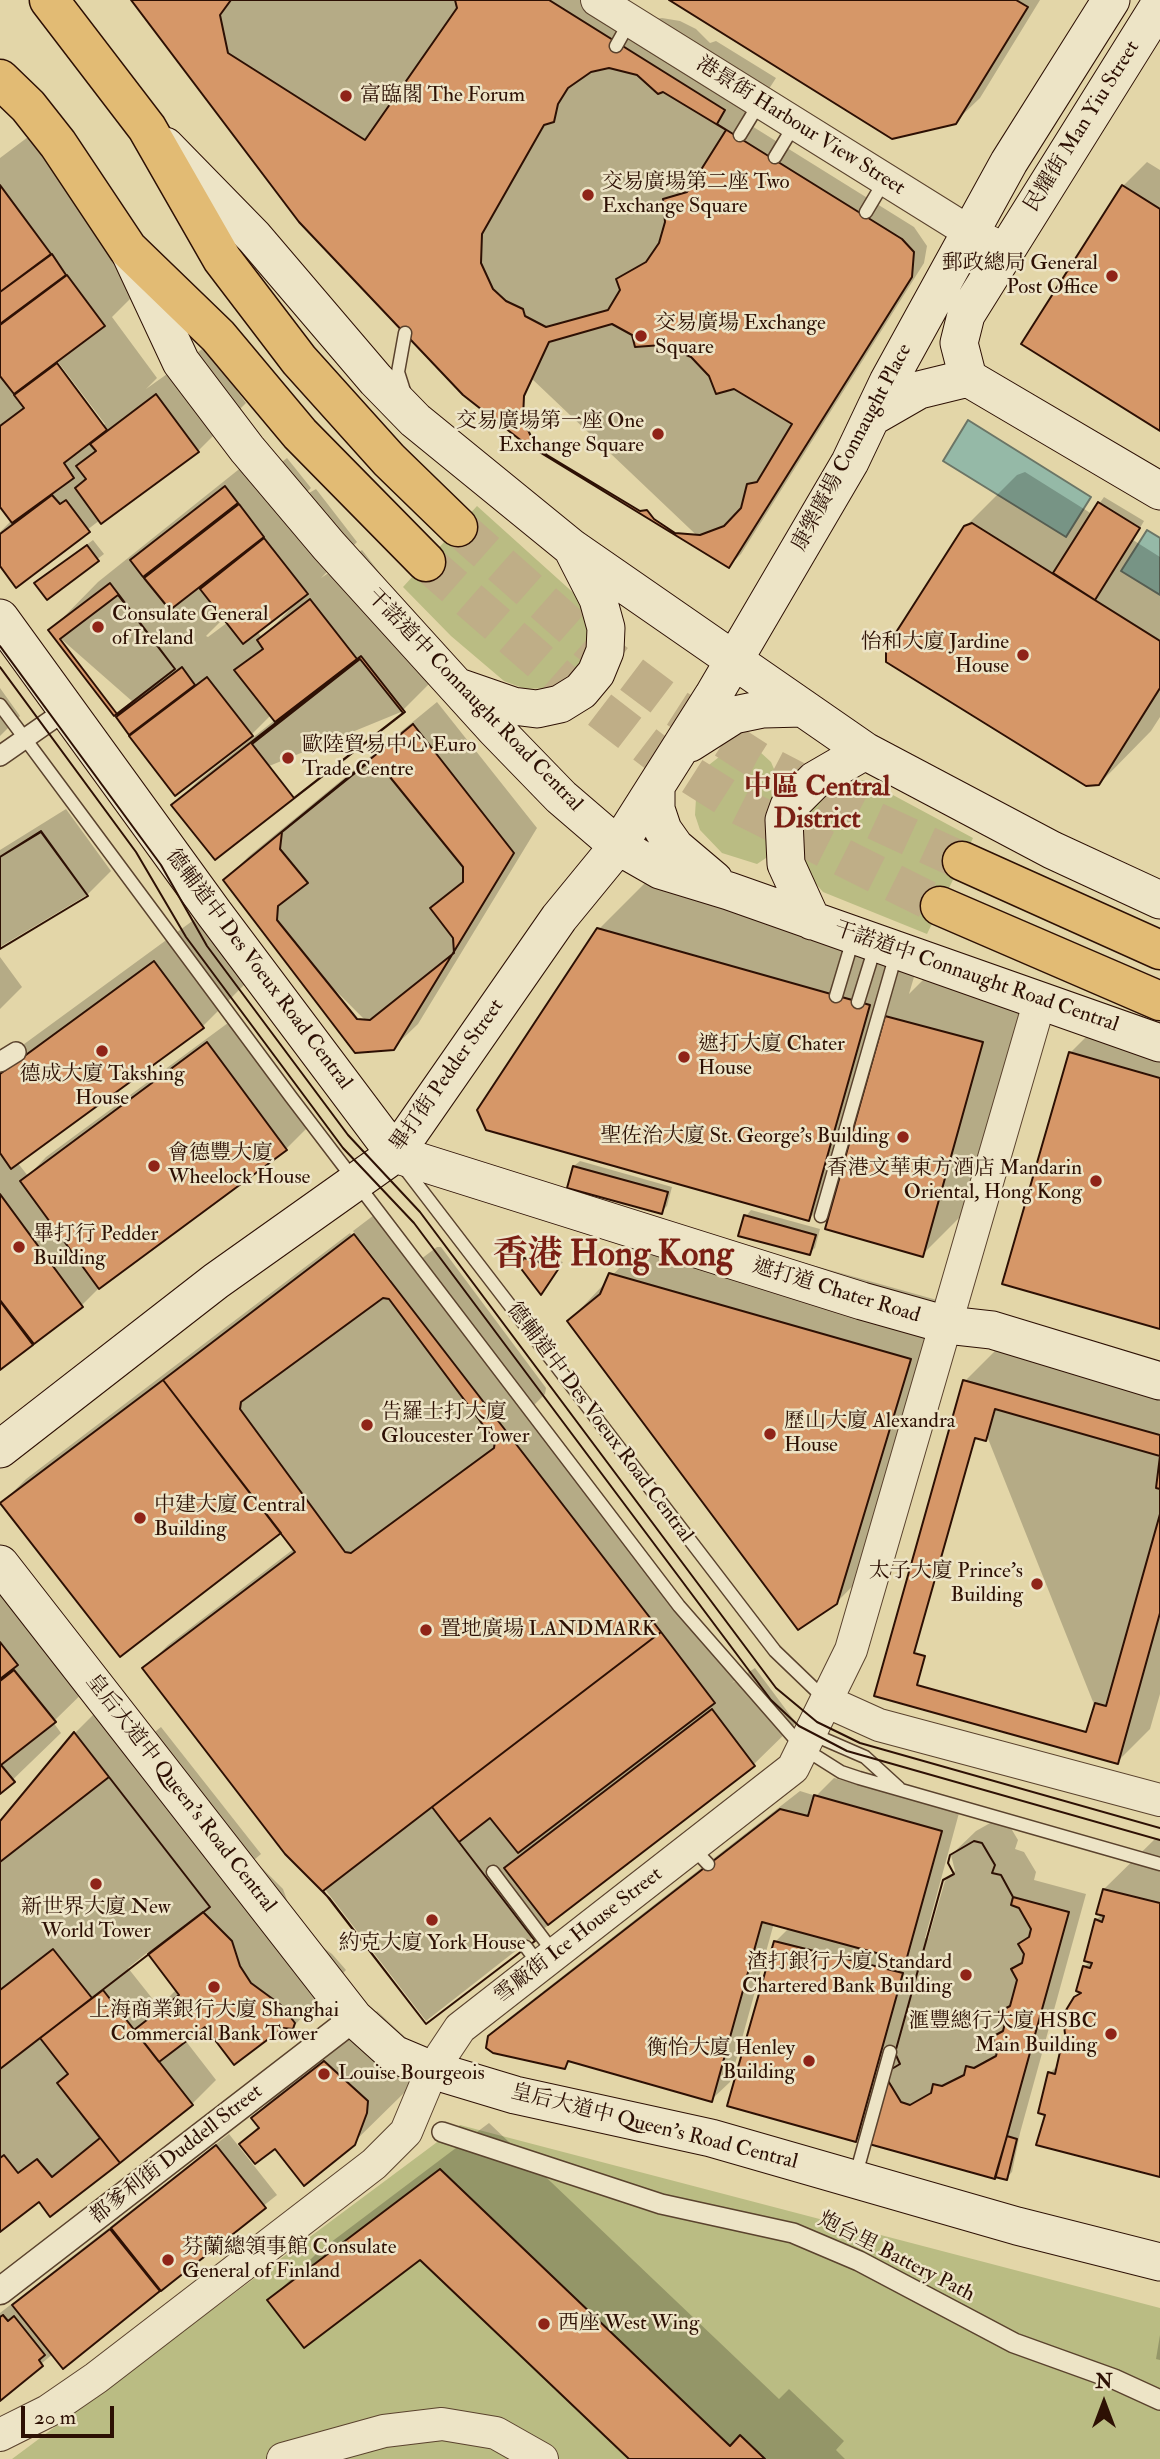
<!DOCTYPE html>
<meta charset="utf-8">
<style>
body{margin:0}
#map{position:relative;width:1160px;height:2459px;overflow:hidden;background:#e3d6a8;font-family:"IM FELL Double Pica",serif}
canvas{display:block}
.north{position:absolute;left:1069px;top:2368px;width:70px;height:70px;-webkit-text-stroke:5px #ede4c6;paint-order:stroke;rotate:0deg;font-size:19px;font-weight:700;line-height:28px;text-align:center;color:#2d1004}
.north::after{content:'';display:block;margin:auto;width:24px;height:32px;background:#2d1004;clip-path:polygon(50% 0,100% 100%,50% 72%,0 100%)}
.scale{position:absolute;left:21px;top:2406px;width:93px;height:32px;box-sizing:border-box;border:4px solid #2d1004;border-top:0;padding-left:9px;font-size:21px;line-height:24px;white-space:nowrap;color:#2d1004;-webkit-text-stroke:5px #ede4c6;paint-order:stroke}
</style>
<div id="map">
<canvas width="1160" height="2459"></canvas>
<div class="north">N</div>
<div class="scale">20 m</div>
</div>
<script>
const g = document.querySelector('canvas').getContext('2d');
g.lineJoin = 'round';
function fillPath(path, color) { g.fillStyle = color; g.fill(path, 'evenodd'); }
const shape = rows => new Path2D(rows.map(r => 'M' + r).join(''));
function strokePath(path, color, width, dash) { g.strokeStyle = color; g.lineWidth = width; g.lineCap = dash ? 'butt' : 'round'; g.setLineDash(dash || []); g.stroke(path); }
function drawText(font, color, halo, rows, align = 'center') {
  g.font = font + ' "IM FELL Double Pica","Noto Serif TC",serif'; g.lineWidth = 5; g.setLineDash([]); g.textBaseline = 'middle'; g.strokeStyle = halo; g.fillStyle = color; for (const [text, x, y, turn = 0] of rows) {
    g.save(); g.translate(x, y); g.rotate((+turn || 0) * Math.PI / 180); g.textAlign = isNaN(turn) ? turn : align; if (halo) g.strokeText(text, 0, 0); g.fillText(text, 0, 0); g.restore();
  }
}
const green = shape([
 [477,506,578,597,589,617,592,639,585,661,569,679,549,688,525,689,504,681,451,636,403,587],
 [744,747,759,751,771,762,777,776,770,812,768,848,766,858,757,864,722,853,700,830,695,815,697,782,705,768,728,750],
 [865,780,973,838,927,934,823,892,804,870,799,828,812,801,850,781],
 [460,2125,1160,2308,1160,2459,12,2459]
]);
const water = shape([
 [968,420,1091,497,1066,537,943,461,968,420],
 [1147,530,1160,538,1160,595,1121,571,1147,530]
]);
const shadow = shape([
 [133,0,580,0,628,30,644,21,662,18,680,21,696,29,710,43,716,41,776,78,747,123,914,227,927,246,924,263,741,554,729,566],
 [672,0,1040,0,980,98,955,122],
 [44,125,155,274,112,317,157,378,146,389,205,347,246,403,198,451,100,520,16,585,0,563,0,532,12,520,0,504,0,158],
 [58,362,105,424,102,427,55,364],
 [1147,162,1160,170,1160,429,1123,186],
 [268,446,273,469,287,458,311,488,302,497,316,489,357,542,321,578,362,550,406,607,391,625,412,609,452,661,401,712,174,805,198,781,275,720,271,715,251,735,175,793,118,717,133,702,51,630,98,582],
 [215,573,216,575,203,588,201,584],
 [294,602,295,604,262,638,257,631],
 [224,618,228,622,208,637,206,636],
 [1025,472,1092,514,1104,497,1144,521,1133,540,1160,557,1160,717,1151,731,1099,784,965,527,1017,475],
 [93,540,104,554,47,598,42,578],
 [0,688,20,716,0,736],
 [437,702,537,828,418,1024,393,1048,225,880,249,856],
 [66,809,111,871,87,895,0,947,0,850],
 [651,877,921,953,909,994,935,968,1030,994,970,1207,922,1255,837,1190,809,1219,599,929],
 [206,911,254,975,202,1027,17,1162,28,1176,46,1157,232,1020,310,1125,286,1149,104,1283,82,1305,0,1368,0,1066,16,1050],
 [0,957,22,987,0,1009],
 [1094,1029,1160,1048,1160,1327,1070,1053],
 [580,1161,672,1187,667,1206,661,1212,574,1166],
 [751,1210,820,1229,815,1248,809,1253,746,1216],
 [378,1212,417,1262,437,1247,441,1247,546,1388,545,1394,530,1409,738,1677,732,1683,755,1668,796,1723,753,1765,426,2021,324,1888,144,1669,168,1645,295,1548,281,1531,2,1503,26,1479,350,1233,389,1282,391,1280,353,1231],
 [662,1223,962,1307,888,1550,836,1603,569,1321],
 [531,1253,563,1262,541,1293,525,1259],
 [998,1348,1160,1390,1160,1694,1150,1729,1117,1762,965,1381],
 [0,1588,103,1673,53,1722,61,1733,0,1792],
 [98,1710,131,1751,161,1727,261,1854,254,1860,283,1889,292,1914,302,1932,332,1954,346,1970,293,2027,205,2024,185,2040,216,2080,192,2104,39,2200,0,2230,0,1824,75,1733],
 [148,1952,177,1989,159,2007,128,1968],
 [834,1778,959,1813,925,1938,928,1939,945,1881,955,1871,951,1855,976,1831,999,1818,1006,1820,1018,1840,1015,1849,1024,1852,1036,1872,1034,1880,1086,1894,1020,2133,1012,2172,1006,2178,879,2117,856,2140,776,1941,790,1927,774,1923,730,2082,711,2100,571,2060,565,2067,490,2037,509,2018,800,1791,816,1796],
 [1156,1838,1160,1839,1160,2175,1047,2113,1050,2073,1060,2063,1075,1998,1082,1991,1084,1967,1090,1961,1096,1920,1102,1914,1104,1889],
 [377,2011,418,2049,416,2071,406,2091,353,2143,275,2146,241,2144,259,2126,253,2118,304,2066],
 [489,2123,779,2399,789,2389,844,2441,836,2450,845,2459,631,2459,420,2257,270,2300,318,2252],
 [229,2134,277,2195,63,2366,53,2354,0,2398,0,2313],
 [1160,2335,1160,2360,1156,2359]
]);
const building = shape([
 [131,0,549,0,725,110,717,124,902,239,914,252,912,277,729,568,523,442,463,395,299,222,131,0],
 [231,0,455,0,457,8,365,140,228,53,220,15,231,0],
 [669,0,1016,0,1028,7,956,124,892,139,669,0],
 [609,68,637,75,658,94,663,92,726,130,687,192,663,199,665,222,659,243,646,262,616,279,620,290,608,310,546,327,525,316,523,309,506,301,493,289,481,263,482,234,544,125,554,122,558,104,568,88,591,72,609,68],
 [0,185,51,254,0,292,0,185],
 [1122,185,1160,209,1160,431,1021,344,1122,185],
 [52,254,66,275,0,324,0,292,52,254],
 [67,275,105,326,14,394,0,376,0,325,67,275],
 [612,324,632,335,635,347,662,345,691,357,709,376,716,394,734,389,792,424,757,482,747,484,741,508,724,526,700,535,675,533,654,519,647,510,640,511,547,455,532,439,523,418,524,396,549,342,612,324],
 [57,363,107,430,64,463,74,478,12,523,0,507,0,426,24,408,14,395,57,363],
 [156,394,199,452,101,524,75,488,86,479,76,466,96,451,90,444,156,394],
 [225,486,238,503,143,577,130,560,225,486],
 [52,495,60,504,66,500,90,532,16,588,0,566,0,534,52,495],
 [1098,502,1140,528,1095,600,1053,573,1098,502],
 [239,504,264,537,170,610,144,578,239,504],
 [972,523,1160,641,1160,688,1099,785,1086,786,886,662,886,648,964,526,972,523],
 [264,538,308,594,243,644,200,589,264,538],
 [87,545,99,561,47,600,34,583,87,545],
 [110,583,175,669,114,716,48,630,110,583],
 [118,595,175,669,117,714,60,639,118,595],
 [310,599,357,659,275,722,234,670,263,649,257,640,310,599],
 [361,656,405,712,215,860,171,805,361,656],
 [360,659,403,713,294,798,252,744,360,659],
 [182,667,195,685,129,735,116,717,182,667],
 [207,677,253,736,175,796,129,736,207,677],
 [413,724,514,853,394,1050,355,1053,223,880,413,724],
 [365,765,381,766,463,867,463,882,430,908,453,938,454,953,370,1020,357,1019,277,920,278,906,308,883,280,849,282,832,365,765],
 [41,831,88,896,0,949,0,857,41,831],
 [41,832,88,896,0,949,0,857,41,832],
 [597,928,870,1005,809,1221,486,1130,477,1110,597,928],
 [154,961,204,1028,11,1169,0,1153,0,1074,154,961],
 [885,1016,983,1042,923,1257,825,1229,885,1016],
 [207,1042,287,1150,99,1289,20,1181,207,1042],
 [1069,1052,1160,1078,1160,1329,1002,1284,1069,1052],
 [573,1166,668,1192,662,1214,567,1188,573,1166],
 [0,1194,83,1307,34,1344,0,1300,0,1194],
 [744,1215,816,1235,810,1255,738,1236,744,1215],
 [354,1234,661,1632,432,1807,535,1941,426,2024,330,1899,285,1854,142,1668,295,1552,163,1380,354,1234],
 [524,1258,559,1268,541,1295,519,1266,524,1258],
 [609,1273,911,1359,837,1604,798,1630,567,1321,600,1294,609,1273],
 [383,1298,389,1299,495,1441,494,1448,351,1553,345,1552,240,1409,241,1402,383,1298],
 [0,1301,33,1345,0,1370,0,1301],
 [163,1380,281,1533,120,1657,0,1503,163,1380],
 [963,1380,1160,1435,1160,1613,1118,1764,874,1696,963,1380],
 [995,1409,1160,1456,1156,1488,1160,1489,1160,1514,1106,1706,1095,1703,1086,1732,917,1685,925,1656,914,1653,975,1438,986,1441,995,1409],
 [661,1632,715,1703,518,1853,490,1818,459,1842,432,1807,661,1632],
 [0,1642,18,1665,0,1679,0,1642],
 [14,1670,56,1722,1,1765,15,1782,0,1794,0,1681,14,1670],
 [712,1709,755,1766,548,1925,504,1868,712,1709],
 [74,1732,210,1907,0,2069,0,1821,74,1732],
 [109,1777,210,1907,92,1998,53,1949,0,1990,0,1862,109,1777],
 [814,1795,942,1831,906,1961,762,1922,712,2102,568,2061,565,2069,493,2053,486,2048,488,2036,780,1809,808,1816,814,1795],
 [432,1807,535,1941,426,2024,323,1891,432,1807],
 [974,1841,982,1843,995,1865,992,1873,1001,1875,1013,1897,1011,1905,1019,1908,1031,1929,1029,1937,1018,1944,1024,1954,1022,1963,1011,1969,1017,1980,1010,2006,999,2012,1005,2023,1003,2031,992,2037,998,2048,996,2056,974,2068,966,2066,964,2075,942,2086,933,2084,931,2093,910,2105,901,2102,887,2079,890,2070,900,2064,895,2053,943,1880,954,1874,948,1863,950,1855,974,1841],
 [974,1841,982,1843,995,1865,992,1873,1001,1875,1013,1897,1069,1912,995,2179,869,2144,890,2070,900,2064,895,2053,943,1880,954,1874,948,1863,950,1855,974,1841],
 [1103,1889,1160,1903,1160,2177,1036,2145,1045,2115,1038,2113,1048,2072,1055,2074,1062,2043,1066,2044,1063,2015,1074,1997,1081,1993,1076,1991,1083,1966,1090,1968,1092,1963,1084,1961,1095,1919,1102,1922,1104,1916,1096,1914,1103,1889],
 [203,1912,232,1941,240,1966,251,1983,281,2005,295,2023,293,2029,283,2028,234,2065,205,2027,159,2062,134,2030,179,1995,148,1954,203,1912],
 [774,1941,903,1973,856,2142,727,2106,774,1941],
 [103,1990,193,2105,120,2163,57,2083,68,2074,40,2038,103,1990],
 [40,2038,68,2074,57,2083,120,2163,50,2217,39,2202,0,2232,0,2069,40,2038],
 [40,2038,68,2074,57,2083,100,2138,52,2177,37,2159,18,2173,4,2155,0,2158,0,2069,40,2038],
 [324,2061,368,2101,367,2113,355,2145,304,2186,275,2149,255,2164,239,2144,259,2128,251,2118,324,2061],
 [1007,2136,1017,2139,1007,2180,995,2177,1007,2136],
 [216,2145,266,2208,161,2291,111,2228,216,2145],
 [440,2169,730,2446,740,2435,765,2459,629,2459,420,2260,304,2348,267,2300,440,2169],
 [110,2229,160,2291,63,2369,12,2305,110,2229],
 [3,2315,8,2321,14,2316,45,2355,39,2360,43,2366,0,2401,0,2317,3,2315]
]);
const primaryTunnel = shape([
 [458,527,587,641,676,708,757,760,873,820,962,861]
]);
const trunkTunnel = shape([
 [426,562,561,680,656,753,738,805,940,906]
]);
const service = shape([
 [616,46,630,21],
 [740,135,760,102],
 [775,157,795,124],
 [866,212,885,180],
 [405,394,398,372,405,333],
 [0,705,291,1097,679,1606,803,1748,841,1772,859,1778,1160,1864],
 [836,996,853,939],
 [858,1002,875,947],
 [403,1166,775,1651,826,1700],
 [821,1216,896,954],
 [812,1734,865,1757,899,1788],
 [693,1848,708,1864],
 [493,1872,554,1953],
 [526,1947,540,1966],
 [855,2178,890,2052]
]);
const pedestrian = shape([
 [0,756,66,710],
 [0,1062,16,1052],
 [442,2132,661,2204,793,2233,859,2261,1014,2343,1114,2379,1160,2400]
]);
const minor = shape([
 [0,2291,354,2018]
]);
const tertiary = shape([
 [597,0,971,233,1006,250],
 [828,1702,879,1725,1160,1800],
 [0,2435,48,2411,96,2378,374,2164,406,2132,432,2070,460,2028,793,1768,851,1650,1040,1000],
 [283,2459,384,2431,442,2424,496,2433,542,2459]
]);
const secondary = shape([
 [1160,4,966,315,959,343,968,378,1160,491],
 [165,146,254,237,376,380,415,420,572,548,865,751,1052,850,1160,900],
 [130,253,181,362,247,449,329,546,495,729,561,797,618,846,660,870,729,891,1160,1043],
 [872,417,919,390,968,378],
 [0,618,214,913,395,1154],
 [461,688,513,706,537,709,560,704,581,691,596,673,605,651,606,628,598,599,574,552],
 [690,743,734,715,763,709,803,708],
 [656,787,656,809,663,830,675,847,714,880],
 [812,921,786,864,784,820,789,806,815,780,865,751],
 [395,1154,862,1301,947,1325,992,1330,1160,1381],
 [0,1449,216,1281,395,1154,559,918,618,846,713,696,850,462,888,382,1009,162,1111,0],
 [0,1564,354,2018,394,2054,432,2070,515,2095,711,2138,1017,2226,1160,2262]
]);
const primary = shape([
 [49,0,147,128,222,259,299,360,389,460,458,527],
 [962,861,1160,950]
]);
const trunk = shape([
 [0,79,28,106,58,144,128,249,218,336,300,434,426,562],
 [940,906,1160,1001]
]);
const tram = shape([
 [0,646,161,865,207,946,348,1135,420,1212,776,1688,817,1722,860,1743,1160,1828],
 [0,667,136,852,186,937,343,1148,414,1223,771,1700,799,1726,847,1751,1160,1840]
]);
const markers = [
 [346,96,7,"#8f2418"],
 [588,195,7,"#8f2418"],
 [1112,276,7,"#8f2418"],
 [641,336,7,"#8f2418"],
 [658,434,7,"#8f2418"],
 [98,627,7,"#8f2418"],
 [1023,655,7,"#8f2418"],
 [288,758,7,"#8f2418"],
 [102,1051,7,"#8f2418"],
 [684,1057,7,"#8f2418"],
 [903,1137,7,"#8f2418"],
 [154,1166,7,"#8f2418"],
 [1096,1181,7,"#8f2418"],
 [19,1247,7,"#8f2418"],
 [367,1425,7,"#8f2418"],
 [770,1434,7,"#8f2418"],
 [140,1518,7,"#8f2418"],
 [1037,1584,7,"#8f2418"],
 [426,1630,7,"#8f2418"],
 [96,1884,7,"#8f2418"],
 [432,1920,7,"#8f2418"],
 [966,1975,7,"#8f2418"],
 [214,1987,7,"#8f2418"],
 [1111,2034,7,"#8f2418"],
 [809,2061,7,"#8f2418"],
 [324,2074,7,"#8f2418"],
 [168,2260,7,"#8f2418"],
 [544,2324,7,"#8f2418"]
];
const poiNames = [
 ["富臨閣 The Forum",360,96],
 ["交易廣場第二座 Two",602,183],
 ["Exchange Square",602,207],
 ["郵政總局 General",1098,264,"right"],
 ["Post Office",1098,288,"right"],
 ["交易廣場 Exchange",655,324],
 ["Square",655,348],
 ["交易廣場第一座 One",644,422,"right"],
 ["Exchange Square",644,446,"right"],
 ["Consulate General",112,615],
 ["of Ireland",112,639],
 ["怡和大廈 Jardine",1009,643,"right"],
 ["House",1009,667,"right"],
 ["歐陸貿易中心 Euro",302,746],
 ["Trade Centre",302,770],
 ["遮打大廈 Chater",698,1045],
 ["House",698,1069],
 ["德成大廈 Takshing",102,1075,"center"],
 ["House",102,1099,"center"],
 ["聖佐治大廈 St. George's Building",889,1137,"right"],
 ["會德豐大廈",168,1154],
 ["Wheelock House",168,1178],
 ["香港文華東方酒店 Mandarin",1082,1169,"right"],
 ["Oriental, Hong Kong",1082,1193,"right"],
 ["畢打行 Pedder",33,1235],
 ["Building",33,1259],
 ["告羅士打大廈",381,1413],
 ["Gloucester Tower",381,1437],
 ["歷山大廈 Alexandra",784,1422],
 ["House",784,1446],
 ["中建大廈 Central",154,1506],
 ["Building",154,1530],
 ["太子大廈 Prince's",1023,1572,"right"],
 ["Building",1023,1596,"right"],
 ["置地廣場 LANDMARK",440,1630],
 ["新世界大廈 New",96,1908,"center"],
 ["World Tower",96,1932,"center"],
 ["約克大廈 York House",432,1944,"center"],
 ["渣打銀行大廈 Standard",952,1963,"right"],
 ["Chartered Bank Building",952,1987,"right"],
 ["上海商業銀行大廈 Shanghai",214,2011,"center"],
 ["Commercial Bank Tower",214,2035,"center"],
 ["滙豐總行大廈 HSBC",1097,2022,"right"],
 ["Main Building",1097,2046,"right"],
 ["衡怡大廈 Henley",795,2049,"right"],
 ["Building",795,2073,"right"],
 ["Louise Bourgeois",338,2074],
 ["芬蘭總領事館 Consulate",182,2248],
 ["General of Finland",182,2272],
 ["西座 West Wing",558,2324]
];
const streetNames = [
 ["港景街 Harbour View Street",800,127,32],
 ["民耀街 Man Yiu Street",1083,127,-58],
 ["康樂廣場 Connaught Place",853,448,-62],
 ["干諾道中 Connaught Road Central",474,701,46],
 ["德輔道中 Des Voeux Road Central",258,970,53],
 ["干諾道中 Connaught Road Central",976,978,19],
 ["畢打街 Pedder Street",448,1076,-55],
 ["遮打道 Chater Road",836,1292,17],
 ["德輔道中 Des Voeux Road Central",599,1423,53],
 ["皇后大道中 Queen's Road Central",180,1794,52],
 ["雪廠街 Ice House Street",579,1936,-38],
 ["皇后大道中 Queen's Road Central",654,2128,14],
 ["都爹利街 Duddell Street",177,2155,-38],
 ["炮台里 Battery Path",896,2258,27]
];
const districtNames = [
 ["中區 Central",817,789],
 ["District",817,821]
];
const townNames = [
 ["香港 Hong Kong",613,1257]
];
fillPath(green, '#babc83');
fillPath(water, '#95b9a7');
strokePath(water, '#6b7566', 2);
fillPath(shadow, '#0003');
fillPath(building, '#d69768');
strokePath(building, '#2d1004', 2);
strokePath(primaryTunnel, '#bfae87', 38, [38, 19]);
strokePath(trunkTunnel, '#bfae87', 38, [38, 19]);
strokePath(service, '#5a422d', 15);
strokePath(pedestrian, '#5a422d', 22);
strokePath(minor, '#5a422d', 29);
strokePath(tertiary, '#5a422d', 34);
strokePath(secondary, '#2d1004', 39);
strokePath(primary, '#2d1004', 41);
strokePath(trunk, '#2d1004', 41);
strokePath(service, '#ede4c6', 12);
strokePath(pedestrian, '#ede4c6', 19);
strokePath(minor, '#ede4c6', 26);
strokePath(tertiary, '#ede4c6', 32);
strokePath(secondary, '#ede4c6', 37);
strokePath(primary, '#e2bb74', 38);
strokePath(trunk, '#e2bb74', 38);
strokePath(tram, '#2d1004', 2);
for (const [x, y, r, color] of markers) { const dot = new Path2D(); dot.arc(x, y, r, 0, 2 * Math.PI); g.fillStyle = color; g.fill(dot); strokePath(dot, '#ede4c6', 2.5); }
drawText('21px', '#2d1004', '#ede4c6', poiNames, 'left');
drawText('21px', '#2d1004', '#ede4c6', streetNames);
drawText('bold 28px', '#7a1f14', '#ede4c6', districtNames);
drawText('bold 35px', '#7a1f14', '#ede4c6', townNames);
</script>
